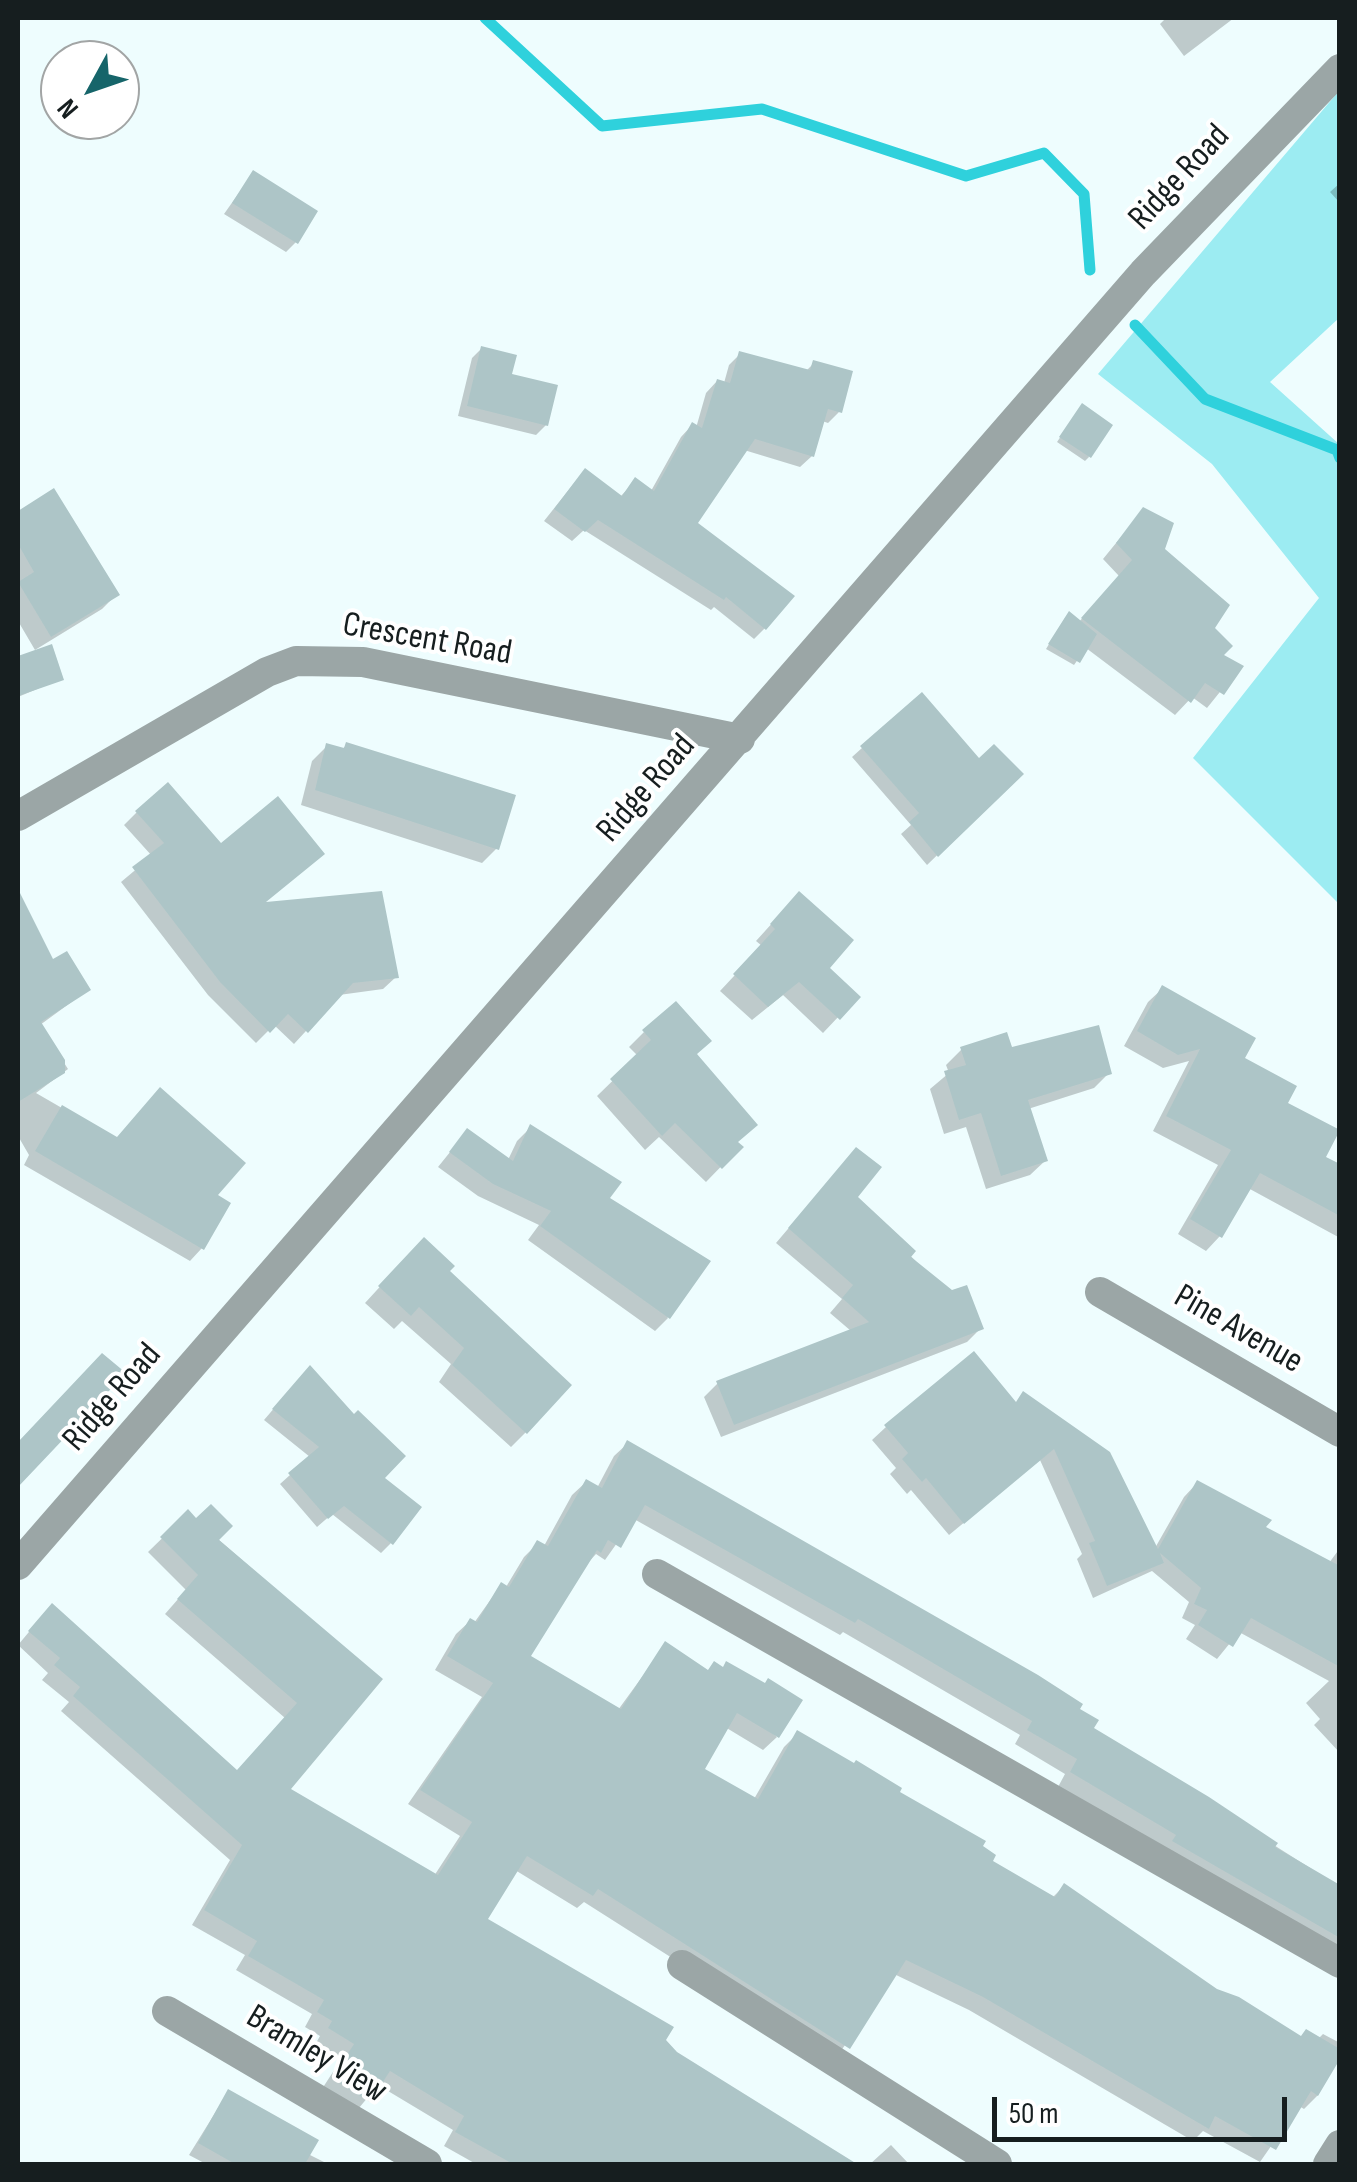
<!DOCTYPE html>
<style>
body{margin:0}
#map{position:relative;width:1357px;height:2182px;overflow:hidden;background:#eefdfe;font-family:"Sofia Sans Condensed",sans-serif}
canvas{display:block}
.frame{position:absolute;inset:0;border:20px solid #161e1f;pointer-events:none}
.north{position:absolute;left:40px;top:40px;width:100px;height:100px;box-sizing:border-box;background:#fff;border:2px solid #a2a5a5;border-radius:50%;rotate:230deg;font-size:28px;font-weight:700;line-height:40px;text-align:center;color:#161e1f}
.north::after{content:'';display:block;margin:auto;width:35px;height:45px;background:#16656a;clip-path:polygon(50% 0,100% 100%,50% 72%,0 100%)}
.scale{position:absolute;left:992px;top:2097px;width:295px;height:45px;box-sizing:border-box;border:5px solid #161e1f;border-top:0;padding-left:12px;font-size:30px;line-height:35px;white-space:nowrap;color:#161e1f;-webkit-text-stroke:8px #fff;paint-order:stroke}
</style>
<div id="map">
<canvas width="1357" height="2182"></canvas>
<div class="frame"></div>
<div class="north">N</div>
<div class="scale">50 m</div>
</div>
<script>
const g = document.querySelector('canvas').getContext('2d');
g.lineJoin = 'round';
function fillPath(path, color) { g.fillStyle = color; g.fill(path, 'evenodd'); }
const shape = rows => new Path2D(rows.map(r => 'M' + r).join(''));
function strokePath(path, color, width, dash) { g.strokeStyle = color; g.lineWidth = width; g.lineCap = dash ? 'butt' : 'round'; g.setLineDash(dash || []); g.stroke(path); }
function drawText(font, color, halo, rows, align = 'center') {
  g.font = font + ' "Sofia Sans Condensed",sans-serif'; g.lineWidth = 8; g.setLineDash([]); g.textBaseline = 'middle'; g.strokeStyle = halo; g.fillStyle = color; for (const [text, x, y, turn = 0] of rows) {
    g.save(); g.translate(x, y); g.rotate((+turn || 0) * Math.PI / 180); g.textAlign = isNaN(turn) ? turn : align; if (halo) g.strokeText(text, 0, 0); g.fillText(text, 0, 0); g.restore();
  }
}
const green = shape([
 [1339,91,1339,318,1270,382,1339,444,1339,904,1193,758,1319,598,1212,464,1098,374]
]);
const shadow = shape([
 [1166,18,1234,18,1184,56,1160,24],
 [253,173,296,242,286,252,224,214],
 [1340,183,1340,203,1330,192],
 [482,348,509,376,546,425,536,435,458,416,472,358],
 [740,354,805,372,814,363,839,412,828,423,822,421,812,456,800,467,744,450,694,523,765,628,754,639,714,607,711,610,584,530,572,541,544,521,575,482,620,497,636,480,651,491,681,437,692,425,696,428,706,393,717,381,724,383,729,365],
 [1078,411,1089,457,1085,461,1057,442],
 [54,492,117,594,102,609,35,650,18,621,18,514],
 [1143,510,1162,550,1212,628,1220,656,1240,667,1207,708,1192,697,1175,715,1086,648,1074,665,1046,649,1065,618,1079,622,1119,576,1103,559],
 [50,647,61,679,18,697,18,659],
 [347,745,497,848,482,863,301,805,312,761,327,746,341,750],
 [862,748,979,761,1021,774,927,865,901,834,911,825,852,757],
 [137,812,262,905,396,977,383,989,339,995,294,1044,274,1025,256,1043,208,995,121,882,152,856,124,825],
 [784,910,826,968,857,997,823,1033,783,995,752,1020,720,991,762,946,756,941],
 [28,916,52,963,88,990,40,1025,68,1069,36,1093,214,1196,202,1248,190,1261,24,1165,29,1155,18,1136,18,921],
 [1163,988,1241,1059,1285,1104,1323,1158,1340,1167,1340,1238,1248,1188,1220,1236,1206,1251,1178,1234,1218,1165,1153,1131,1189,1061,1163,1068,1124,1046,1148,1002],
 [644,1032,694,1055,740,1147,706,1182,659,1137,645,1150,597,1096,638,1056,629,1047],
 [961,1050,1010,1050,1109,1073,1094,1088,1028,1109,1046,1160,1030,1175,986,1189,966,1127,944,1134,930,1089,949,1073,946,1065],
 [531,1127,618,1183,607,1199,668,1318,655,1331,528,1240,539,1225,478,1196,438,1167,467,1131,508,1160,517,1141],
 [843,1164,854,1198,981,1328,967,1342,721,1437,704,1397,718,1383,851,1331,830,1313,842,1299,776,1243],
 [409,1255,446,1272,526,1432,511,1447,439,1382,451,1364,402,1321,394,1329,365,1303],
 [300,1378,381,1478,391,1543,381,1553,332,1514,317,1527,280,1484,310,1457,264,1420],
 [1014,1404,1155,1548,1184,1497,1197,1483,1262,1528,1329,1563,1340,1548,1340,1753,1314,1725,1320,1719,1306,1703,1329,1681,1239,1632,1217,1659,1186,1639,1195,1625,1182,1618,1189,1602,1152,1571,1093,1598,1077,1559,1082,1554,1040,1460,949,1535,911,1490,907,1494,890,1474,896,1468,872,1440,886,1427],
 [628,1443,1077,1710,1091,1729,1340,1887,1340,1964,1058,1787,1065,1774,1015,1744,1020,1735,843,1632,840,1635,634,1519,605,1560,596,1554,586,1565,528,1656,618,1710,666,1644,777,1737,763,1750,725,1727,702,1770,754,1799,784,1747,797,1734,896,1793,979,1847,990,1862,1052,1898,1064,1886,1216,1991,1300,2038,1318,2039,1323,2034,1340,2043,1340,2055,1318,2095,1304,2109,1299,2106,1260,2162,1203,2131,1193,2141,969,2010,894,1974,834,2061,584,1902,577,1908,515,1870,485,1920,663,2041,676,2054,852,2164,476,2164,444,2146,453,2130,378,2085,354,2114,320,2092,342,2058,316,2043,320,2036,305,2027,312,2014,236,1970,245,1955,192,1925,230,1860,61,1711,69,1702,42,1680,48,1673,18,1645,39,1620,237,1772,285,1718,165,1614,186,1590,148,1552,188,1513,380,1680,287,1790,434,1876,460,1836,408,1804,482,1697,435,1670,456,1634,470,1621,474,1623,501,1585,506,1587,524,1557,538,1543,544,1546,572,1495,586,1482,597,1488,614,1456],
 [228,2092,308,2154,328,2164,206,2164,189,2155],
 [891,2145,909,2164,870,2164]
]);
const stream = shape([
 [485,18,602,126,762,109,966,176,1044,153,1084,194,1090,270],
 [1135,325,1205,399,1337,450,1340,458]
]);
const building = shape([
 [253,170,318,211,298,244,232,203],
 [481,346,517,355,512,374,558,385,548,426,467,406],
 [739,351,810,370,813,360,853,371,842,413,828,409,814,457,755,439,698,523,795,596,766,630,726,597,724,600,598,520,585,532,554,509,585,468,622,496,635,477,654,491,692,422,702,428,717,379,730,383],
 [1082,403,1113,425,1091,458,1059,437],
 [54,488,120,595,51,637,18,582,34,572,18,544,18,511],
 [1143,507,1174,523,1165,549,1230,605,1215,628,1233,646,1224,655,1244,666,1224,695,1205,683,1191,703,1081,618,1132,560,1116,543],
 [1069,611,1097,634,1080,663,1048,644],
 [52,644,64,680,18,696,18,656],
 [922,692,979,758,994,744,1024,774,938,857,909,822,919,813,860,746],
 [346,742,516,795,499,850,315,790,326,743,344,748],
 [168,782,221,843,278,796,325,854,266,902,382,891,399,978,353,983,308,1033,288,1014,270,1033,220,982,132,867,164,843,135,811],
 [18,889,53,959,67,951,91,990,41,1022,65,1060,65,1073,18,1102],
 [799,891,854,940,830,968,861,997,840,1020,799,982,768,1007,733,974,775,929,770,924],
 [1162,985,1256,1038,1245,1058,1297,1086,1288,1103,1340,1130,1326,1157,1340,1164,1340,1216,1260,1173,1222,1238,1190,1219,1231,1150,1166,1116,1200,1049,1178,1055,1137,1031],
 [676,1001,712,1041,697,1054,758,1125,738,1142,744,1147,722,1169,675,1123,662,1136,610,1079,651,1040,642,1030],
 [1099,1025,1112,1074,1028,1100,1048,1161,1001,1176,981,1113,959,1120,944,1071,966,1065,960,1047,1007,1032,1012,1047],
 [160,1087,246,1163,218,1195,231,1203,204,1250,35,1151,62,1105,117,1137],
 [530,1124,622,1182,610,1198,711,1261,670,1319,540,1226,551,1211,493,1184,449,1152,467,1128,513,1161],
 [856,1147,882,1167,858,1197,916,1251,911,1257,952,1290,967,1285,984,1329,734,1425,716,1381,869,1322,842,1298,853,1285,788,1228],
 [424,1237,455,1266,450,1271,572,1385,527,1434,452,1365,464,1348,419,1307,411,1316,378,1286],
 [974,1351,1016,1402,1023,1391,1110,1452,1158,1549,1197,1480,1272,1520,1266,1527,1340,1566,1340,1667,1251,1618,1233,1647,1198,1625,1207,1610,1194,1604,1201,1588,1160,1553,1164,1563,1107,1586,1089,1543,1095,1541,1054,1449,964,1524,926,1478,922,1482,902,1459,908,1453,884,1425],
 [102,1353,126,1373,18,1487,18,1442],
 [310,1365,354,1414,358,1410,406,1456,385,1478,422,1507,393,1545,344,1506,328,1519,288,1473,319,1447,272,1409],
 [627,1440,1038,1675,1083,1704,1080,1709,1099,1720,1094,1728,1209,1797,1278,1843,1275,1847,1340,1885,1340,1938,1172,1841,1176,1835,1070,1772,1077,1759,1027,1730,1032,1721,858,1619,855,1623,645,1505,621,1548,608,1540,601,1553,597,1550,531,1656,621,1709,665,1641,708,1670,714,1661,723,1667,726,1661,765,1683,768,1678,803,1700,779,1738,737,1713,705,1769,758,1799,797,1730,854,1763,856,1760,902,1788,900,1792,986,1841,983,1846,996,1855,993,1861,1055,1897,1064,1883,1217,1989,1239,1997,1301,2036,1306,2029,1340,2049,1340,2059,1318,2096,1311,2091,1276,2150,1215,2116,1209,2129,983,1997,906,1960,850,2049,598,1889,593,1896,527,1856,488,1919,674,2027,666,2040,677,2052,857,2164,513,2164,455,2132,464,2116,390,2071,370,2102,332,2078,354,2044,328,2028,332,2021,317,2012,324,2000,248,1956,257,1941,204,1910,242,1845,73,1696,80,1687,54,1665,60,1658,28,1631,52,1603,237,1770,297,1703,177,1599,198,1575,160,1537,188,1509,196,1518,211,1504,233,1526,219,1540,383,1679,291,1789,438,1875,472,1822,420,1790,493,1683,447,1656,470,1618,477,1622,501,1582,509,1587,537,1540,548,1546,586,1479,602,1488],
 [228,2089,319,2140,305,2164,235,2164,198,2143]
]);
const street = shape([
 [18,816,267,672,296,661,363,662,740,739],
 [1100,1292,1340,1432],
 [18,1565,1143,273,1340,69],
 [657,1574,1340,1963],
 [682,1965,997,2164],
 [167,2011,427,2164],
 [1328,2164,1340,2145]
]);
const streetNames = [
 ["Ridge Road",1180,178,-47],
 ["Crescent Road",427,640,10],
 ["Ridge Road",647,789,-49],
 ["Pine Avenue",1238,1330,30],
 ["Ridge Road",113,1398,-49],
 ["Bramley View",316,2055,31]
];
fillPath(green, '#9cecf2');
fillPath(shadow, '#0003');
strokePath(stream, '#2fd1dc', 11);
fillPath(building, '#adc5c7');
strokePath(street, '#9ba6a6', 30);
drawText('35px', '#161e1f', '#fff', streetNames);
</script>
